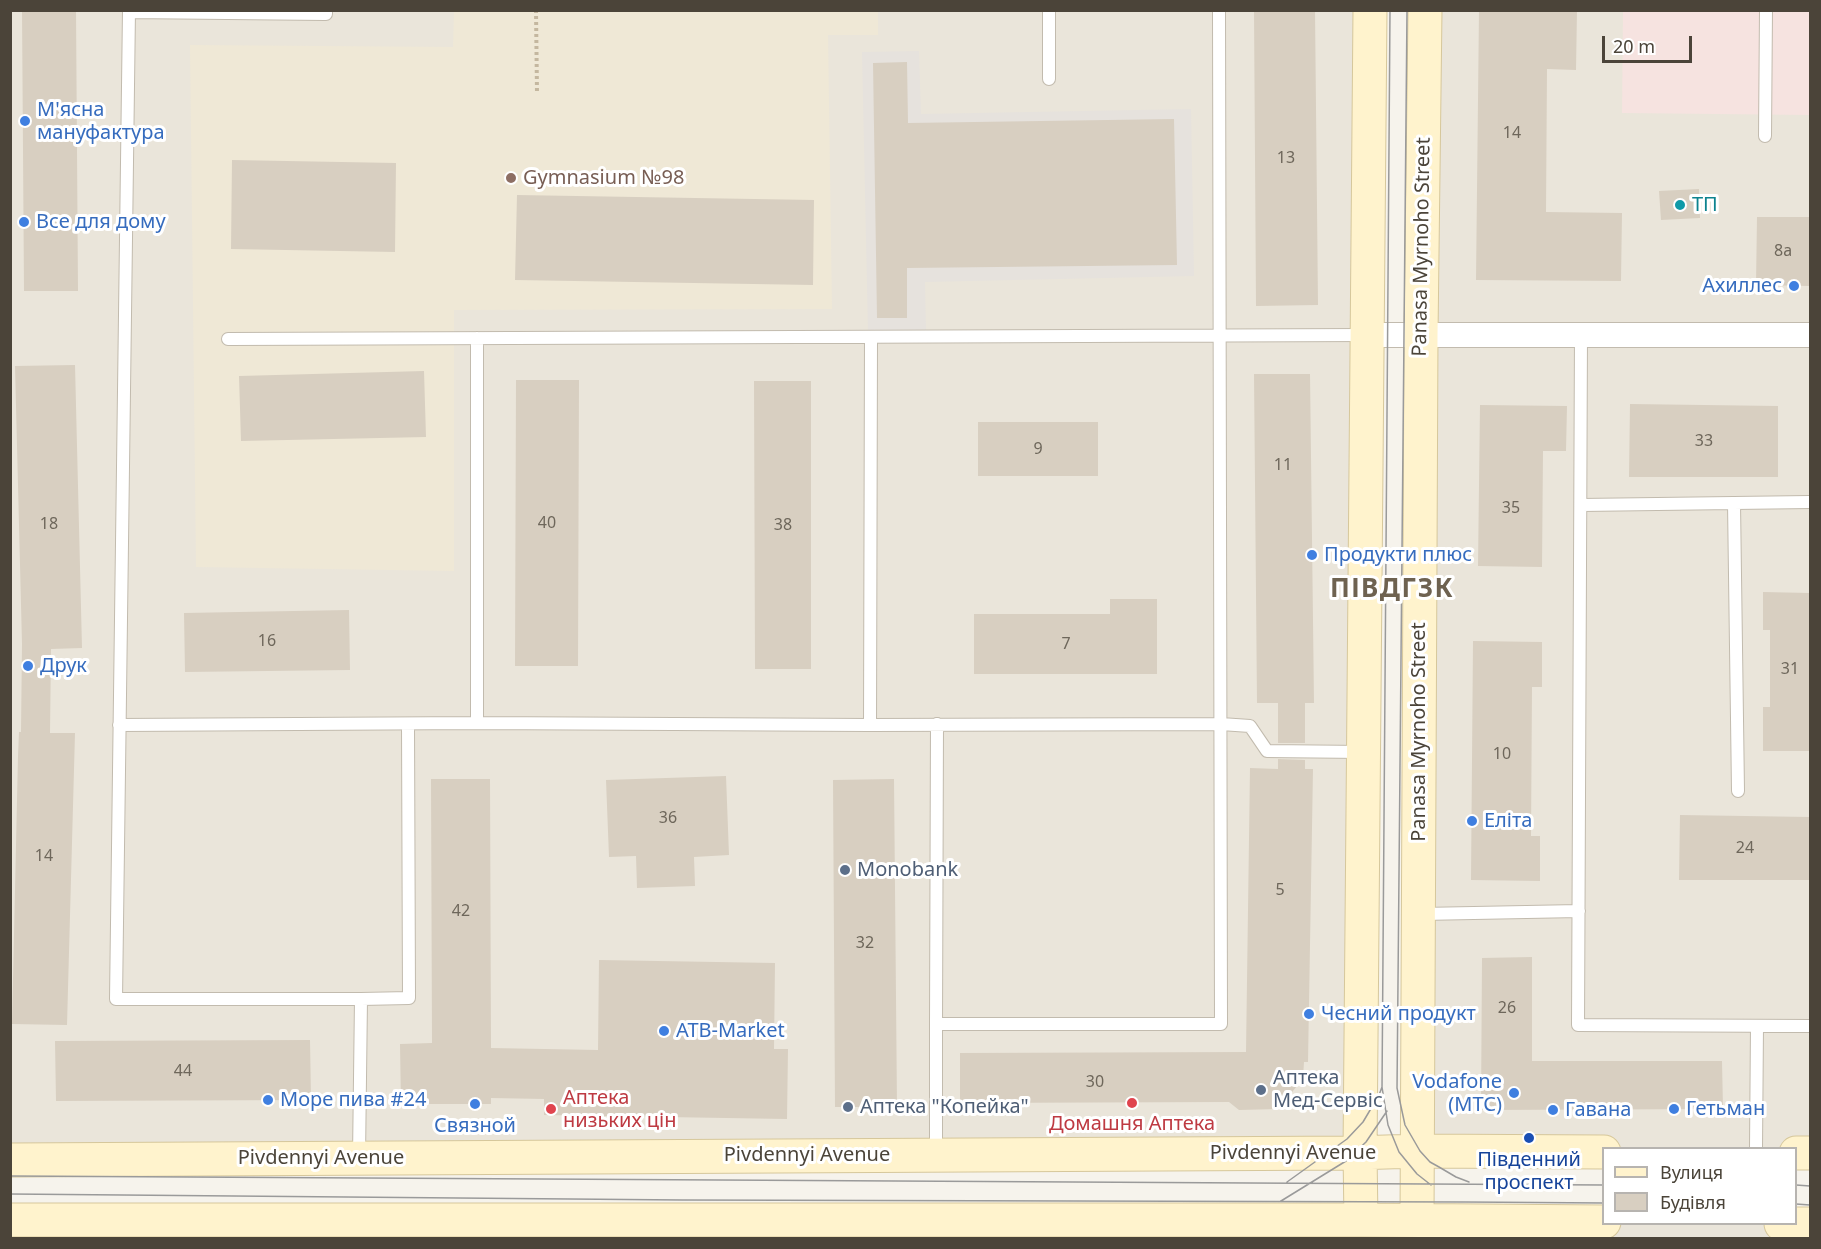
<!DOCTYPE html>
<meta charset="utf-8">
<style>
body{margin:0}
#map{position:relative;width:1821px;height:1249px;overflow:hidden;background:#f6f3ec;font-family:"Noto Sans",sans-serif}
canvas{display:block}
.frame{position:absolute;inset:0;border:12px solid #4b4439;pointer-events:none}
.legend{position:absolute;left:1602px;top:1147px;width:195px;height:78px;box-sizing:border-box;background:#fff;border:2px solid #b7b4b0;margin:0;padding:8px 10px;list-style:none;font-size:18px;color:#4b4439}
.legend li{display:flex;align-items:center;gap:12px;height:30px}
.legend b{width:30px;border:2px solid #b7b4b0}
.scale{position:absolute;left:1602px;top:36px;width:90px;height:27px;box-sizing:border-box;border:3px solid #4b4439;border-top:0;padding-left:8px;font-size:18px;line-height:21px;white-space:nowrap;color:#4b4439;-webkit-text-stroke:4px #fff;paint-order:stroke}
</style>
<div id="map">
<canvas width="1821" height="1249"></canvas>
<div class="frame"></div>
<ul class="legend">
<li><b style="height:8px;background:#fff3cd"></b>Вулиця</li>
<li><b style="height:16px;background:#d8cfc1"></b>Будівля</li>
</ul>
<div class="scale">20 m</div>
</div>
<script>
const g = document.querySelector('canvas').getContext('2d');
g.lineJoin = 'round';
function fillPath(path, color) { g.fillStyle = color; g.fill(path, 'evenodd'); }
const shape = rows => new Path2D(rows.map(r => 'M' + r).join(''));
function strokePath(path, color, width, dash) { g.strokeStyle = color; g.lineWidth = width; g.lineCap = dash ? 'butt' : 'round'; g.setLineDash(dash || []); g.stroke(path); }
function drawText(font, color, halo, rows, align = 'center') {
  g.font = font + ' "Noto Sans",sans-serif'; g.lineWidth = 6; g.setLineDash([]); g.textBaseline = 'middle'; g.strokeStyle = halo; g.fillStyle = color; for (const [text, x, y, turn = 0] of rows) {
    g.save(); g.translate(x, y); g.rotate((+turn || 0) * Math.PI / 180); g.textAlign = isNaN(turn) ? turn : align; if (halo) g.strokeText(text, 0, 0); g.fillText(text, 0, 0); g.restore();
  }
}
const residential = shape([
 [10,11,1370,11,1360,1153,11,1160],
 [1425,11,1810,11,1810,1153,1796,1148,1417,1151],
 [10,1220,1810,1224,1810,1238,11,1238]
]);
const industrial = shape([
 [919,51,921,114,1191,109,1194,276,925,282,926,331,868,332,862,52]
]);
const education = shape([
 [454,11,878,11,878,35,828,35,832,309,454,310,454,571,196,567,190,45,453,47]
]);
const medical = shape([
 [1623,11,1810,11,1810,115,1622,113]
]);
const building = shape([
 [22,10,76,10,78,291,24,291],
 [1254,10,1315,10,1318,305,1256,306],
 [1479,10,1577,10,1576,70,1547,69,1546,212,1622,213,1621,281,1476,280],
 [907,62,908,123,1174,119,1177,265,907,268,907,318,877,318,873,63],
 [232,160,396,163,395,252,231,249],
 [1699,189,1700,218,1661,220,1659,191],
 [517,195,814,200,813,285,515,280],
 [1757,217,1810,217,1810,286,1756,285],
 [75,365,82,648,51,649,50,733,75,733,67,1025,12,1024,18,756,19,732,21,732,22,644,15,366],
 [424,371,426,437,241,441,239,376],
 [1254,374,1310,374,1314,703,1305,703,1305,743,1278,743,1278,703,1257,703],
 [516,380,579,380,578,666,515,666],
 [754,381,811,381,811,669,755,669],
 [1630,404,1778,406,1778,477,1629,477],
 [1480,405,1567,406,1566,451,1543,451,1542,567,1478,566],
 [978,422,1098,422,1098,476,978,476],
 [1763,592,1810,593,1810,751,1763,751,1763,707,1770,707,1770,630,1763,630],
 [1110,599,1157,599,1157,674,974,674,974,614,1110,614],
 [349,610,350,670,185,672,184,613],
 [1473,641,1542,642,1542,687,1532,687,1531,836,1540,836,1540,881,1471,880],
 [1278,759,1305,760,1305,769,1313,769,1308,1062,1304,1062,1303,1078,1279,1109,1239,1110,1229,1102,960,1103,960,1053,1246,1052,1250,768,1278,769],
 [726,776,729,855,694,857,695,886,637,888,636,856,609,857,606,780],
 [431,779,490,779,491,1048,598,1050,599,960,775,963,774,1049,788,1049,787,1119,544,1115,544,1099,491,1098,491,1104,401,1104,400,1044,432,1043],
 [894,779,897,1107,835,1107,833,780],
 [1680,815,1810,817,1810,880,1679,880],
 [1532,957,1532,1061,1722,1061,1723,1109,1481,1110,1482,958],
 [310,1040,311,1100,56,1101,55,1041]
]);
const path = shape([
 [536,10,537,93]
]);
const lane = shape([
 [129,10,116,999,361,999,359,1157],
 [129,12,326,14,326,10],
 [1049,79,1049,10],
 [1765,136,1766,10],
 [1581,334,1578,1025,1810,1026],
 [477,338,477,723,870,725,871,337],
 [228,339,1367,335],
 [1734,503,1738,791],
 [1581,505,1810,502],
 [119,725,477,723],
 [870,725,1221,724,1250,726,1267,751,1363,752],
 [1421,914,1579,911],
 [361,999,409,998,408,724],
 [936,1024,937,724],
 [1756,1148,1757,1026],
 [936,1154,936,1024,1221,1024,1219,10]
]);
const street = shape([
 [1367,335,1810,335]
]);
const secondary = shape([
 [1796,1153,1810,1153],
 [10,1160,1355,1153,1417,1151,1604,1152],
 [10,1220,1361,1220,1604,1222],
 [1361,1220,1360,1153,1370,10],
 [1417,1220,1421,335,1425,10],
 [1781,1224,1810,1224]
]);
const tram = shape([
 [1390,10,1382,1087,1388,1125,1399,1152,1417,1174,1431,1185],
 [1407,10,1397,1088,1405,1125,1420,1151,1430,1162,1439,1167,1456,1177,1469,1182],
 [10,1176,1604,1185],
 [1287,1182,1347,1139,1363,1122,1379,1095,1382,1087],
 [1796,1185,1810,1186],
 [10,1194,682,1200,1466,1202,1604,1203],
 [1281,1201,1346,1161,1366,1142,1387,1111],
 [1796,1204,1810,1205]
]);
const markers = [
 [25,121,6,"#3f7fe0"],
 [511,178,6,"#8d6e63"],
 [1680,205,6,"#0f9aa8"],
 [24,222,6,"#3f7fe0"],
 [1794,286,6,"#3f7fe0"],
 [1312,555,6,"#3f7fe0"],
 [28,666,6,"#3f7fe0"],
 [1472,821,6,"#3f7fe0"],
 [845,870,6,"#5c6f8a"],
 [1309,1014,6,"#3f7fe0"],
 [664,1031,6,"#3f7fe0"],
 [1261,1090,6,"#5c6f8a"],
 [1514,1093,6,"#3f7fe0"],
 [268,1100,6,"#3f7fe0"],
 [1132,1103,6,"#e0444e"],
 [475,1104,6,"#3f7fe0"],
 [848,1107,6,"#5c6f8a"],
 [551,1109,6,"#e0444e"],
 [1674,1109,6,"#3f7fe0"],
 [1553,1110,6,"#3f7fe0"],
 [1529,1138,6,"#1a4fb4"]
];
const numberNames = [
 ["14",1512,133],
 ["13",1286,158],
 ["8а",1783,251],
 ["33",1704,441],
 ["9",1038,449],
 ["11",1283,465],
 ["35",1511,508],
 ["40",547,523],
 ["18",49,524],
 ["38",783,525],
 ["16",267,641],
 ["7",1066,644],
 ["31",1790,669],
 ["10",1502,754],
 ["36",668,818],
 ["24",1745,848],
 ["14",44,856],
 ["5",1280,890],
 ["42",461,911],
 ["32",865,943],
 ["26",1507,1008],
 ["44",183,1071],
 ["30",1095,1082]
];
const shopNames = [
 ["М'ясна",37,110],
 ["мануфактура",37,133],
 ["Все для дому",36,222],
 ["Ахиллес",1782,286,"right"],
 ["Продукти плюс",1324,555],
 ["Друк",40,666],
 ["Еліта",1484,821],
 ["Чесний продукт",1321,1014],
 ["ATB-Market",676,1031],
 ["Vodafone",1502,1082,"right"],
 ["(МТС)",1502,1105,"right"],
 ["Море пива #24",280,1100],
 ["Гетьман",1686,1109],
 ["Гавана",1565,1110],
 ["Связной",475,1126,"center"]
];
const educationNames = [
 ["Gymnasium №98",523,178]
];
const cultureNames = [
 ["ТП",1692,205]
];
const streetNames = [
 ["Panasa Myrnoho Street",1422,247,-89],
 ["Panasa Myrnoho Street",1419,732,-90],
 ["Pivdennyi Avenue",1293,1153],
 ["Pivdennyi Avenue",807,1155],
 ["Pivdennyi Avenue",321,1158]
];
const serviceNames = [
 ["Monobank",857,870],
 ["Аптека",1273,1078],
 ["Мед-Сервіс",1273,1101],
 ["Аптека \"Копейка\"",860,1107]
];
const healthNames = [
 ["Аптека",563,1098],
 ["низьких цін",563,1121],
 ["Домашня Аптека",1132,1124,"center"]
];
const transitNames = [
 ["Південний",1529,1160],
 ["проспект",1529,1183]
];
const districtNames = [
 ["ПІВДГЗК",1392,590]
];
fillPath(residential, '#eae5da');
fillPath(industrial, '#e6e2dd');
fillPath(education, '#efe8d6');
fillPath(medical, '#f6e3e0');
fillPath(building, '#d8cfc1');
strokePath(lane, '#c2bbae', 14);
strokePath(street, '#c2bbae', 26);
strokePath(secondary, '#d6c79b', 35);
strokePath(path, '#c4b79f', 4, [3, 3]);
strokePath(lane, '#fff', 12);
strokePath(street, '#fff', 24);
strokePath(secondary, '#fff3cd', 33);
strokePath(tram, '#9a9a9a', 1.5);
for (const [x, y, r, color] of markers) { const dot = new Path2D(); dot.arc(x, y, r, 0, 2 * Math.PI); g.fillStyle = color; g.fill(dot); strokePath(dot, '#fff', 2); }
drawText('16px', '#6e675b', null, numberNames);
drawText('20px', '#366cbe', '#fff', shopNames, 'left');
drawText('20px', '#785e54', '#fff', educationNames, 'left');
drawText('20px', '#0d838f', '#fff', cultureNames, 'left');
drawText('20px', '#4b4439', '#fff', streetNames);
drawText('20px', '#4e5e75', '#fff', serviceNames, 'left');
drawText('20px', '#be3a42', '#fff', healthNames, 'left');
drawText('20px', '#164399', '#fff', transitNames);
g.letterSpacing = '1.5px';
drawText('bold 26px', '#6e6250', '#fff', districtNames);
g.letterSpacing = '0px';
</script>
